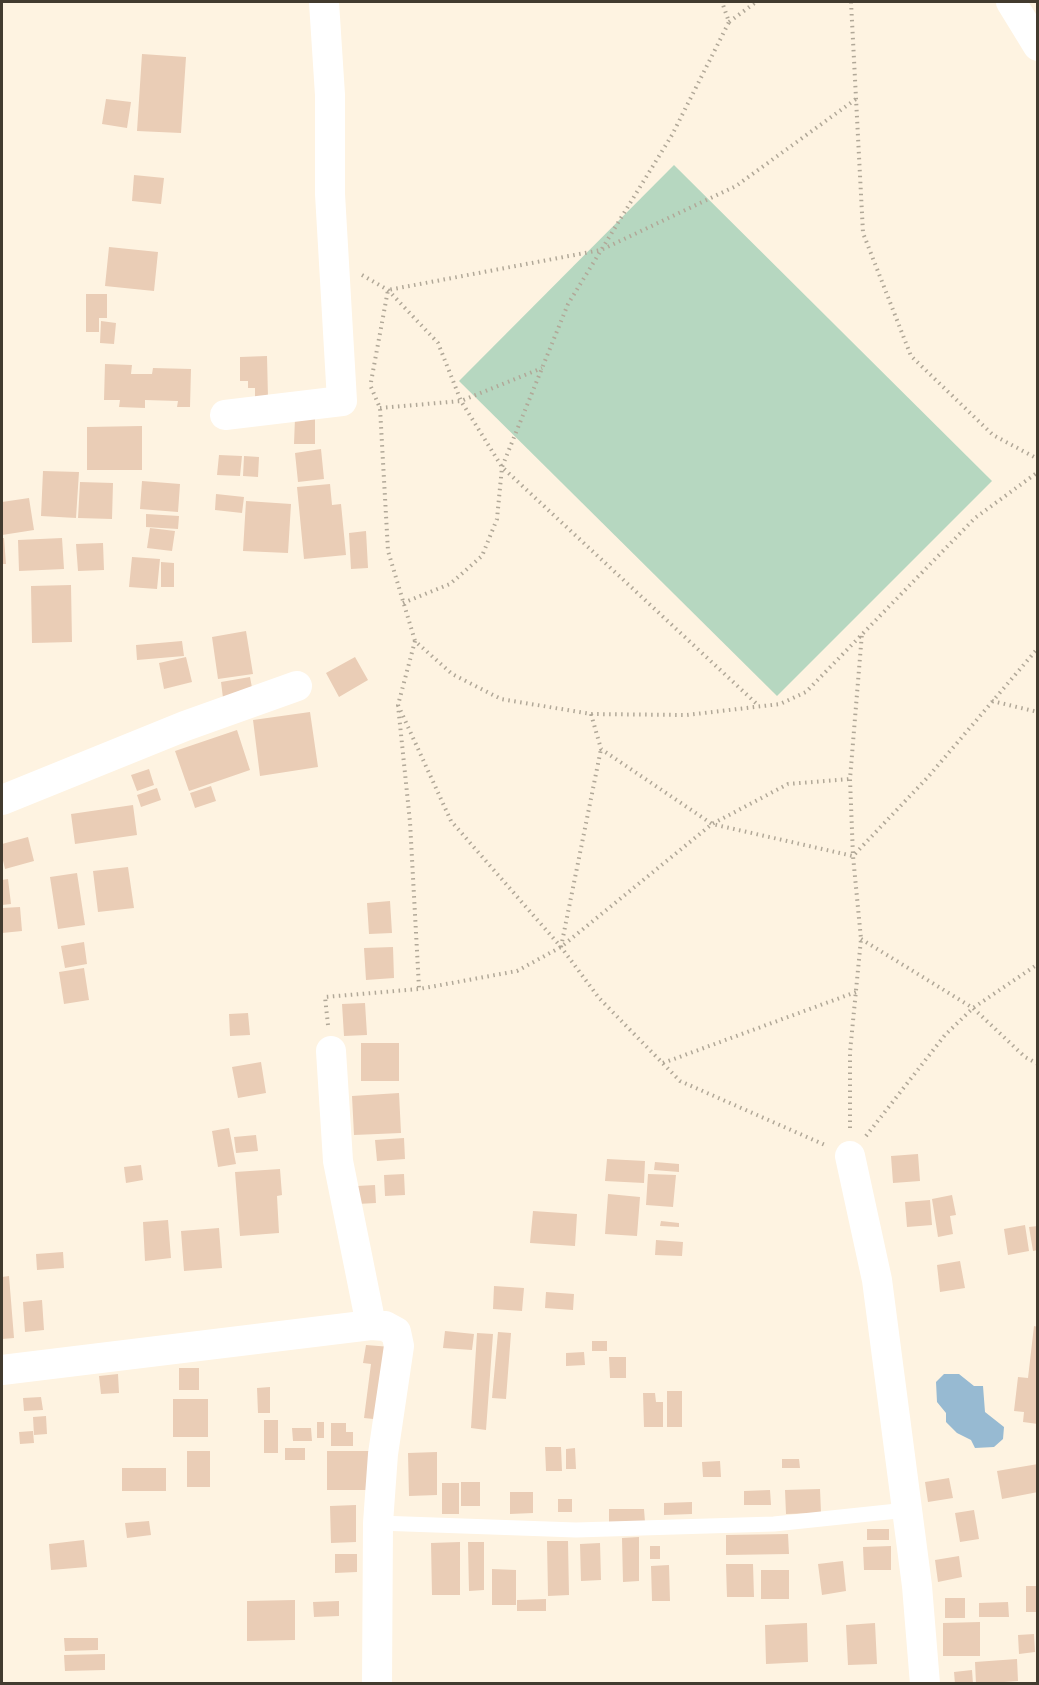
<!DOCTYPE html>
<style>
body{margin:0}
#map{position:relative;width:1039px;height:1685px;overflow:hidden;background:#fef3e1;font-family:"DM Sans",sans-serif}
canvas{display:block}
.frame{position:absolute;inset:0;border:3px solid #423b2f;pointer-events:none}
</style>
<div id="map">
<canvas width="1039" height="1685"></canvas>
<div class="frame"></div>
</div>
<script>
const g = document.querySelector('canvas').getContext('2d');
g.lineJoin = 'round';
function fillPath(path, color) { g.fillStyle = color; g.fill(path, 'evenodd'); }
const shape = rows => new Path2D(rows.map(r => 'M' + r).join(''));
function strokePath(path, color, width, dash) { g.strokeStyle = color; g.lineWidth = width; g.lineCap = dash ? 'butt' : 'round'; g.setLineDash(dash || []); g.stroke(path); }
const green = shape([
 [674,165,992,481,777,696,459,381]
]);
const water = shape([
 [944,1374,959,1374,974,1386,983,1386,985,1412,1004,1427,1003,1439,994,1447,975,1448,971,1440,957,1433,946,1422,946,1413,937,1402,936,1382]
]);
const building = shape([
 [142,54,186,57,181,133,137,131],
 [106,99,131,102,127,128,102,124],
 [134,175,164,178,161,204,132,201],
 [109,247,158,252,154,291,105,286],
 [86,294,107,294,107,318,99,318,99,332,86,332],
 [101,321,116,323,114,344,100,343],
 [267,356,268,398,255,398,255,388,248,388,248,381,240,381,240,357],
 [105,364,132,365,131,374,152,374,153,368,191,369,190,407,177,407,178,401,145,400,145,408,119,407,120,400,104,400],
 [295,418,315,419,315,444,294,444],
 [142,426,142,470,87,470,87,427],
 [321,449,324,479,298,482,295,453],
 [219,455,242,456,240,476,217,475],
 [244,456,259,457,258,477,243,476],
 [43,471,79,472,76,518,41,516],
 [142,481,180,484,178,512,140,509],
 [80,482,113,483,112,519,78,518],
 [330,484,332,505,341,504,346,555,304,559,297,487],
 [216,494,244,497,242,513,215,510],
 [29,498,34,530,2,535,2,502],
 [246,501,291,504,288,553,243,551],
 [146,514,179,516,178,529,146,527],
 [150,528,175,531,172,551,147,548],
 [366,531,368,568,351,569,349,533],
 [2,538,4,538,6,564,2,564],
 [62,538,64,569,19,571,18,540],
 [103,543,104,570,78,571,76,544],
 [132,557,160,559,157,589,129,587],
 [161,562,174,563,174,587,161,587],
 [71,585,72,642,32,643,31,586],
 [246,631,253,674,218,679,212,637],
 [182,641,184,656,137,660,136,645],
 [186,657,192,682,164,689,159,663],
 [355,657,368,680,339,697,326,673],
 [250,677,253,693,223,698,221,682],
 [310,712,318,767,260,776,253,720],
 [237,730,250,770,189,791,175,751],
 [149,769,154,785,137,791,131,775],
 [211,786,216,801,195,808,190,793],
 [157,788,161,800,141,807,137,795],
 [133,805,137,835,75,844,71,814],
 [28,837,34,861,5,869,2,856,2,844],
 [128,867,134,908,98,912,93,871],
 [77,873,85,925,58,929,50,877],
 [8,879,11,904,2,905,2,880],
 [390,901,392,933,369,934,367,903],
 [20,907,22,931,2,933,2,908],
 [84,942,87,964,65,968,61,946],
 [393,947,394,978,366,980,364,948],
 [84,968,89,1000,64,1004,59,972],
 [365,1003,367,1035,344,1036,342,1004],
 [248,1013,250,1035,230,1036,229,1014],
 [361,1043,399,1043,399,1081,361,1081],
 [261,1062,266,1093,238,1098,232,1067],
 [399,1093,401,1133,354,1135,352,1096],
 [229,1128,236,1164,218,1167,212,1131],
 [256,1135,258,1151,236,1153,234,1137],
 [404,1138,405,1159,377,1161,375,1140],
 [918,1154,920,1181,893,1183,891,1156],
 [607,1159,645,1161,644,1183,605,1181],
 [655,1162,679,1164,679,1172,654,1170],
 [141,1165,143,1180,126,1183,124,1167],
 [280,1169,282,1195,277,1196,279,1233,240,1236,235,1172],
 [404,1174,405,1195,385,1196,384,1175],
 [648,1174,676,1175,673,1207,646,1205],
 [375,1185,376,1203,357,1204,357,1186],
 [608,1194,640,1197,637,1236,605,1234],
 [952,1195,956,1215,950,1216,953,1234,938,1237,932,1199],
 [930,1200,932,1225,907,1227,905,1202],
 [533,1211,577,1214,575,1246,530,1243],
 [168,1220,171,1258,145,1261,143,1222],
 [661,1221,679,1223,679,1227,660,1226],
 [1025,1225,1029,1251,1008,1255,1004,1229],
 [1038,1226,1038,1250,1033,1251,1029,1227],
 [219,1228,222,1268,184,1271,181,1231],
 [656,1240,683,1242,682,1256,655,1255],
 [63,1252,64,1268,37,1270,36,1254],
 [960,1261,965,1288,940,1292,937,1265],
 [9,1276,14,1338,2,1339,2,1277],
 [494,1286,524,1288,522,1311,493,1309],
 [546,1292,574,1294,573,1310,545,1308],
 [42,1300,44,1330,25,1332,23,1302],
 [1034,1326,1038,1327,1038,1424,1023,1422,1024,1412,1014,1411,1018,1377,1028,1378],
 [445,1331,474,1334,472,1350,443,1348],
 [498,1332,511,1333,506,1399,492,1398],
 [477,1333,493,1334,486,1430,471,1428],
 [592,1341,607,1341,607,1351,592,1351],
 [366,1345,391,1347,383,1420,364,1418,371,1364,363,1363],
 [584,1352,585,1365,566,1366,566,1353],
 [609,1357,626,1357,626,1378,610,1378],
 [179,1368,199,1368,199,1390,179,1390],
 [118,1374,119,1393,101,1394,99,1376],
 [270,1387,270,1413,258,1413,257,1388],
 [667,1391,682,1391,682,1427,667,1427],
 [643,1393,655,1393,656,1402,663,1402,663,1427,644,1427],
 [41,1397,43,1410,24,1411,23,1398],
 [173,1399,208,1399,208,1437,173,1437],
 [46,1416,47,1434,34,1435,33,1417],
 [264,1420,278,1420,278,1453,264,1453],
 [317,1422,324,1422,324,1438,317,1438],
 [331,1423,346,1423,346,1432,353,1432,353,1446,331,1446],
 [292,1428,311,1428,312,1441,293,1441],
 [33,1431,34,1443,20,1444,19,1432],
 [545,1447,561,1447,562,1471,546,1471],
 [285,1448,305,1448,305,1460,285,1460],
 [575,1448,576,1469,566,1469,566,1449],
 [187,1451,210,1451,210,1487,187,1487],
 [327,1451,371,1451,371,1490,327,1490],
 [437,1452,437,1495,409,1496,408,1453],
 [782,1459,799,1459,800,1468,782,1468],
 [720,1461,721,1477,703,1477,702,1462],
 [1038,1464,1038,1492,1002,1499,997,1471],
 [122,1468,166,1468,166,1491,122,1491],
 [949,1478,953,1498,928,1502,925,1482],
 [461,1482,480,1482,480,1506,461,1506],
 [442,1483,459,1483,459,1514,442,1514],
 [820,1489,821,1513,786,1514,785,1490],
 [770,1490,771,1505,744,1505,744,1491],
 [510,1492,533,1492,533,1513,510,1514],
 [558,1499,572,1499,572,1512,558,1512],
 [692,1502,692,1514,664,1515,664,1503],
 [356,1505,356,1542,331,1543,330,1506],
 [609,1509,644,1509,645,1522,609,1523],
 [974,1510,979,1539,960,1542,955,1513],
 [149,1521,151,1535,127,1538,125,1523],
 [867,1529,889,1529,889,1540,867,1540],
 [788,1534,789,1554,726,1555,726,1535],
 [639,1537,639,1581,623,1582,622,1538],
 [84,1540,87,1567,51,1570,49,1544],
 [547,1541,568,1541,569,1595,548,1596],
 [460,1542,460,1595,432,1595,431,1543],
 [468,1542,484,1542,484,1590,469,1591],
 [600,1543,601,1580,581,1581,580,1544],
 [650,1546,660,1546,660,1559,650,1559],
 [891,1546,891,1570,864,1570,863,1547],
 [335,1554,357,1554,357,1572,335,1573],
 [959,1556,962,1577,938,1582,935,1560],
 [843,1561,846,1591,822,1595,818,1564],
 [726,1564,753,1564,754,1597,727,1597],
 [669,1565,670,1601,652,1601,651,1566],
 [492,1569,516,1570,516,1605,492,1605],
 [761,1570,789,1570,789,1599,761,1599],
 [1026,1586,1038,1586,1038,1612,1026,1612],
 [945,1598,965,1598,965,1618,945,1618],
 [546,1599,546,1611,517,1611,517,1600],
 [295,1600,295,1640,247,1641,247,1601],
 [339,1601,339,1616,314,1617,313,1602],
 [1008,1602,1009,1617,979,1617,979,1603],
 [980,1622,980,1656,943,1656,943,1623],
 [807,1623,808,1662,766,1664,765,1625],
 [875,1623,877,1664,848,1665,846,1625],
 [1034,1634,1035,1652,1019,1654,1018,1635],
 [64,1638,98,1638,98,1650,65,1651],
 [105,1654,105,1670,65,1671,64,1655],
 [1017,1659,1018,1681,976,1684,975,1662],
 [972,1670,973,1684,955,1684,954,1672]
]);
const path = shape([
 [851,2,863,233,911,356,993,435,1038,459],
 [729,22,756,2],
 [362,275,388,290,438,343,461,401,502,467,759,706],
 [371,382,388,290,601,250,736,186,856,99],
 [371,387,380,408,388,551,415,641,452,674,501,699,591,714,687,715,780,704,806,692,975,518,1038,472],
 [380,408,461,401,542,368],
 [403,603,450,584,482,556,497,519,502,467,568,304,672,135,729,22,722,2],
 [415,641,398,705,410,822,419,988],
 [992,701,1038,712],
 [398,705,451,821,561,947,599,998,680,1081,825,1145],
 [591,714,601,749,712,824,853,856,928,777,1038,648],
 [861,939,973,1008,1025,1057,1038,1064],
 [561,947,601,749],
 [328,1025,325,997,419,989,517,971,561,947,712,824,788,784,850,779],
 [663,1063,856,992],
 [850,1128,850,1052,861,939,853,856,850,779,862,633],
 [866,1136,945,1035,973,1008,1038,964]
]);
const lane = shape([
 [378,1523,576,1530,774,1524,907,1510]
]);
const street = shape([
 [1011,2,1038,46],
 [225,415,342,401,330,194,330,95,324,2],
 [2,800,185,726,297,686],
 [850,1156,877,1280,917,1586,925,1684],
 [371,1325,385,1326,396,1332,399,1346,383,1454,378,1523,377,1684],
 [2,1370,371,1325,338,1161,331,1051]
]);
fillPath(green, '#b6d7c0');
fillPath(water, '#97bad2');
fillPath(building, '#eacdb6');
strokePath(path, '#b1a898', 4, [1.5, 4.5]);
strokePath(lane, '#fff', 15);
strokePath(street, '#fff', 30);
</script>
